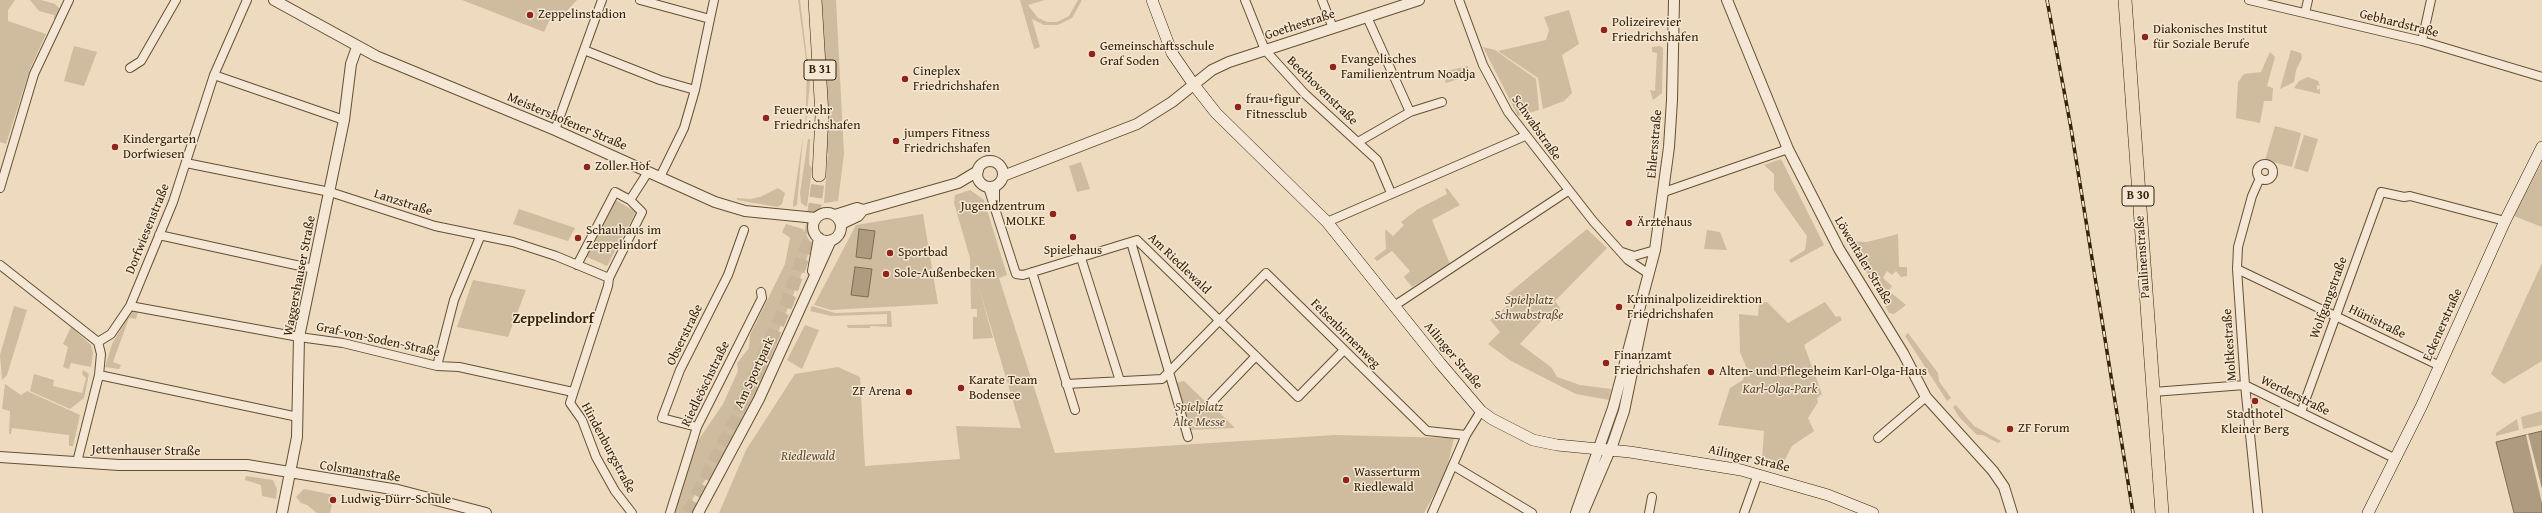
<!DOCTYPE html>
<meta charset="utf-8">
<style>
body{margin:0}
canvas{display:block;background:#eedabe}
</style>
<canvas width="2542" height="513"></canvas>
<script>
const g = document.querySelector('canvas').getContext('2d');
g.lineJoin = 'round';
function fillPath(path, color) { g.fillStyle = color; g.fill(path, 'evenodd'); }
const shape = rows => new Path2D(rows.map(r => 'M' + r).join(''));
function strokePath(path, color, width, dash) { g.strokeStyle = color; g.lineWidth = width; g.lineCap = dash ? 'butt' : 'round'; g.setLineDash(dash || []); g.stroke(path); }
function drawText(font, color, halo, rows, align = 'center') {
  g.font = font + ' "Gentium Book Plus",serif'; g.lineWidth = 3; g.setLineDash([]); g.textBaseline = 'middle'; g.strokeStyle = halo; g.fillStyle = color; for (const [text, x, y, turn = 0] of rows) {
    g.save(); g.translate(x, y); g.rotate((+turn || 0) * Math.PI / 180); g.textAlign = isNaN(turn) ? turn : align; if (halo) g.strokeText(text, 0, 0); g.fillText(text, 0, 0); g.restore();
  }
}
const green = shape([
 [0,0,15,0,8,10,8,21,46,34,30,69,6,144,0,142],
 [30,0,41,0,55,4,60,9,54,22,54,15,39,11],
 [462,0,577,0,564,14,549,21,544,32],
 [798,0,800,0,810,82,805,134,807,68],
 [820,0,836,0,844,154,838,201,824,203,828,153,825,154],
 [1020,0,1045,0,1028,5,1038,18,1047,22,1057,22,1069,16,1078,0,1082,0,1072,18,1058,25,1044,25,1032,19,1040,47,1034,49],
 [1569,10,1579,44,1562,55,1572,93,1564,101,1543,109,1538,78,1498,51,1546,40,1549,30,1544,17],
 [74,46,97,52,84,86,64,81],
 [1660,46,1663,48,1662,93,1653,100,1650,90,1655,91,1657,53,1652,52,1652,47],
 [1483,47,1495,50,1536,79,1539,110,1518,116],
 [2291,50,2301,53,2302,58,2296,70,2294,82,2280,89],
 [2270,52,2275,57,2267,86,2273,88,2272,101,2264,101,2260,123,2236,118,2238,82,2244,74,2261,72],
 [1468,66,1471,75,1446,83,1442,72],
 [2308,77,2318,81,2320,86,2317,85,2317,89,2319,90,2320,87,2320,94,2294,88,2299,81],
 [2275,126,2301,133,2292,167,2265,160],
 [2304,135,2318,139,2308,172,2294,168],
 [803,136,797,205,793,207,793,204],
 [808,139,810,139,809,164,812,169,807,207,801,203,800,193],
 [1781,159,1824,245,1791,263,1789,260,1805,250,1807,236,1774,190,1774,174,1764,165],
 [1081,162,1090,189,1077,192,1069,166],
 [2542,162,2542,227,2514,216],
 [778,188,785,193,782,204,778,207,737,200,737,198,750,199,760,197],
 [1447,188,1460,205,1432,220,1450,264,1412,287,1404,277,1410,271,1392,251,1377,261,1374,258,1386,249,1385,229,1393,236,1404,225,1401,222,1418,209,1447,194,1445,189],
 [970,190,984,200,1007,275,999,278,1055,453,1335,435,1454,438,1446,472,1424,513,719,513,746,450,795,374,838,367,860,377,865,466,960,459,956,426,1021,428,978,284,993,338,973,339,973,317,977,317,977,309,971,309,970,258,954,203,955,195],
 [614,199,636,212,607,266,585,256],
 [519,209,575,228,568,241,513,224],
 [923,214,938,304,831,310,814,305,856,225],
 [786,224,803,229,811,243,804,268,777,335,780,336,749,409,715,473,712,472,696,492,687,513,675,513,695,445,723,404,738,371,737,363,749,348,750,335,785,264,790,238,782,232],
 [1587,229,1607,248,1555,301,1560,308,1560,321,1545,317,1520,344,1552,368,1557,377,1580,385,1611,389,1609,400,1576,394,1511,361,1488,344,1500,332,1490,320,1511,303,1504,301,1508,294],
 [1707,230,1720,232,1727,250,1704,249],
 [1898,234,1899,267,1907,267,1907,276,1901,277,1896,271,1892,275,1887,271,1883,278,1892,286,1889,291,1906,305,1894,314,1889,313,1856,253,1845,241,1867,242],
 [2542,263,2542,361,2504,384,2491,374],
 [473,280,526,290,508,337,457,327],
 [1767,302,1788,323,1825,302,1836,317,1840,316,1842,320,1804,345,1822,394,1817,398,1818,402,1808,418,1814,431,1792,446,1780,469,1762,460,1764,431,1718,425,1730,388,1743,380,1747,369,1740,352,1739,314,1758,316,1759,303],
 [14,306,27,310,7,375,2,380,0,355],
 [812,306,835,313,891,311,892,327,870,326,870,328,848,328,847,325,887,324,887,314,831,316,810,311],
 [132,310,138,312,136,319,129,318,113,362,121,365,119,369,105,367,112,344],
 [805,325,819,330,802,369,787,360],
 [71,327,91,345,93,353,91,367,71,363,69,369,63,367,68,347,63,344],
 [1908,333,1938,373,1939,381,1951,398,1947,401,1905,336],
 [83,370,89,374,84,398,70,409,30,391,34,374,54,380,53,386,82,393,86,378,82,374],
 [1184,381,1210,406,1212,405,1235,428,1188,430,1175,383],
 [5,384,21,395,27,391,80,415,73,446,69,446,69,435,12,428,11,434,9,434,10,411,2,409],
 [1956,405,1974,426,2001,441,1998,443,1983,435,1977,435,1959,417,1953,407],
 [2542,411,2542,425,2523,429,2521,417],
 [2517,419,2519,430,2496,436,2496,433],
 [246,476,273,480,277,489,276,499,262,496,261,485,245,480],
 [304,489,334,495,330,513,317,513,307,505,301,503,296,497]
]);
const water = shape([
 [859,229,875,231,871,259,856,257,859,229],
 [855,267,872,269,868,297,851,295,855,267],
 [2542,431,2542,513,2514,513,2496,442,2542,431]
]);
const pier = shape([
 [2528,434,2542,489,2542,503,2526,435]
]);
const primaryTunnel = shape([
 [688,513,737,417,787,303,811,234,819,175]
]);
const minor = shape([
 [640,0,710,19],
 [1245,0,1265,50,1305,94,1377,160,1391,193],
 [1322,0,1333,28],
 [1459,0,1483,65,1508,112,1593,221,1628,260,1649,274],
 [2249,0,2422,41,2542,77],
 [2305,13,2308,0],
 [1367,17,1410,112],
 [2422,41,2431,0],
 [584,50,660,80,695,90],
 [130,68,141,61,176,0],
 [214,75,344,120],
 [555,130,602,0],
 [1358,142,1410,112,1442,102],
 [186,163,330,192,435,226,513,242,556,256,609,278],
 '2257 172a8 8 0 1 1 16 0a8 8 0 1 1-16 0Z',
 [660,177,684,128,695,90,714,0],
 [988,187,1016,274,1023,275,1137,240,1298,397,1344,350],
 [0,188,34,74,69,0],
 [1664,192,1788,149],
 [630,200,642,212,609,278,608,286,570,403,582,420,596,457,615,491,632,513],
 [995,202,995,186],
 [1327,222,1525,136],
 [159,235,314,269],
 [1131,242,1188,437],
 [1622,252,1634,256,1655,250],
 [1081,258,1120,381],
 [0,265,98,342],
 [577,265,615,192,630,200,648,172],
 [2237,269,2440,366],
 [1032,272,1075,410],
 [130,306,299,337,343,343,437,366,459,367,573,392],
 [1394,306,1568,191],
 [98,342,111,334,130,306,173,202,214,75,247,0],
 [437,366,454,300,480,237],
 [99,375,298,417],
 [1066,384,1162,379,1266,273,1427,431,1466,435],
 [2153,392,2245,385,2396,459],
 [1209,405,1256,356],
 [2301,412,2381,192,2404,197,2410,196,2505,221],
 [697,427,662,418,680,370,728,275,744,230],
 [1878,438,1926,397],
 [77,462,99,375,101,354,98,342],
 [1454,466,1532,513],
 [670,513,697,427,762,298,761,292],
 [1432,513,1466,435,1481,411],
 [1649,513,1652,497],
 [1744,513,1758,474],
 [2258,513,2245,385,2237,269,2238,247,2252,196,2260,178]
]);
const tertiary = shape([
 [274,0,376,56,555,130,715,202,745,211,816,218],
 [1727,0,1788,149,1839,249,1903,353,1926,397,1993,471,2004,487,2012,513],
 '977 174a13 13 0 1 1 26 0a13 13 0 1 1-26 0Z',
 [1003,176,1137,124,1172,102,1212,70,1229,62,1419,0],
 '813 227a14 14 0 1 1 28 0a14 14 0 1 1-28 0Z',
 [835,215,857,208,863,210],
 [841,224,858,216,863,210,958,183,978,171],
 [813,271,819,238],
 [0,457,119,465,247,465,398,490,486,513],
 [282,513,297,437,299,337,344,120,351,64,357,47],
 [698,513,759,399,831,240],
 [1576,513,1613,408,1655,250,1669,147,1672,100,1674,0],
 [1583,513,1613,443,1624,411,1643,319]
]);
const secondary = shape([
 [1152,0,1172,53,1194,85,1216,113,1327,222,1440,363,1481,411,1492,419,1533,440,1557,445,1630,452,1741,470,1828,495,1873,513],
 [2368,513,2422,405,2505,221,2542,147]
]);
const primary = shape([
 [815,0,822,115,819,175],
 [2125,0,2162,513]
]);
const rail = shape([
 [2047,0,2071,128,2133,513]
]);
const markers = [
 [530,15,4,"#8f2418"],
 [1604,30,4,"#8f2418"],
 [2145,37,4,"#8f2418"],
 [1092,54,4,"#8f2418"],
 [1333,67,4,"#8f2418"],
 [905,79,4,"#8f2418"],
 [1238,107,4,"#8f2418"],
 [766,118,4,"#8f2418"],
 [896,141,4,"#8f2418"],
 [115,147,4,"#8f2418"],
 [587,167,4,"#8f2418"],
 [1053,214,4,"#8f2418"],
 [1629,223,4,"#8f2418"],
 [1073,237,4,"#8f2418"],
 [578,238,4,"#8f2418"],
 [890,253,4,"#8f2418"],
 [886,274,4,"#8f2418"],
 [1619,307,4,"#8f2418"],
 [1606,363,4,"#8f2418"],
 [1711,372,4,"#8f2418"],
 [961,388,4,"#8f2418"],
 [909,392,4,"#8f2418"],
 [2255,401,4,"#8f2418"],
 [2010,429,4,"#8f2418"],
 [1346,480,4,"#8f2418"],
 [333,500,4,"#8f2418"]
];
const shields = [
 [820,70,32],
 [2138,196,32]
];
const shieldNames = [
 ["B 31",820,70],
 ["B 30",2138,196]
];
const poiNames = [
 ["Zeppelinstadion",538,15],
 ["Polizeirevier",1612,23],
 ["Friedrichshafen",1612,38],
 ["Diakonisches Institut",2153,30],
 ["für Soziale Berufe",2153,45],
 ["Gemeinschaftsschule",1100,47],
 ["Graf Soden",1100,62],
 ["Evangelisches",1341,60],
 ["Familienzentrum Noadja",1341,75],
 ["Cineplex",913,72],
 ["Friedrichshafen",913,87],
 ["frau+figur",1246,100],
 ["Fitnessclub",1246,115],
 ["Feuerwehr",774,111],
 ["Friedrichshafen",774,126],
 ["jumpers Fitness",904,134],
 ["Friedrichshafen",904,149],
 ["Kindergarten",123,140],
 ["Dorfwiesen",123,155],
 ["Zoller Hof",595,167],
 ["Jugendzentrum",1045,207,"right"],
 ["MOLKE",1045,222,"right"],
 ["Ärztehaus",1637,223],
 ["Schauhaus im",586,231],
 ["Zeppelindorf",586,246],
 ["Spielehaus",1073,251,"center"],
 ["Sportbad",898,253],
 ["Sole-Außenbecken",894,274],
 ["Kriminalpolizeidirektion",1627,300],
 ["Friedrichshafen",1627,315],
 ["Finanzamt",1614,356],
 ["Friedrichshafen",1614,371],
 ["Alten- und Pflegeheim Karl-Olga-Haus",1719,372],
 ["Karate Team",969,381],
 ["Bodensee",969,396],
 ["ZF Arena",901,392,"right"],
 ["Stadthotel",2255,415,"center"],
 ["Kleiner Berg",2255,430,"center"],
 ["ZF Forum",2018,429],
 ["Wasserturm",1354,473],
 ["Riedlewald",1354,488],
 ["Ludwig-Dürr-Schule",341,500]
];
const streetNames = [
 ["Gebhardstraße",2399,24,14],
 ["Goethestraße",1300,25,-18],
 ["Beethovenstraße",1322,91,44],
 ["Meistershofener Straße",567,122,23],
 ["Schwabstraße",1536,128,55],
 ["Ehlersstraße",1655,144,-85],
 ["Lanzstraße",403,203,18],
 ["Dorfwiesenstraße",148,229,-68],
 ["Paulinenstraße",2143,257,-94],
 ["Löwentaler Straße",1863,261,59],
 ["Am Riedlewald",1179,264,44],
 ["Waggershauser Straße",300,276,-79],
 ["Wolfgangstraße",2329,298,-70],
 ["Hünistraße",2377,322,26],
 ["Eckenerstraße",2443,325,-66],
 ["Felsenbirnenweg",1345,334,45],
 ["Obserstraße",685,335,-64],
 ["Graf-von-Soden-Straße",378,340,12],
 ["Moltkestraße",2230,345,-94],
 ["Ailinger Straße",1453,356,50],
 ["Am Sportpark",755,373,-65],
 ["Riedleöschstraße",706,384,-64],
 ["Werderstraße",2295,396,26],
 ["Hindenburgstraße",608,448,62],
 ["Jettenhauser Straße",146,451,1],
 ["Ailinger Straße",1749,459,13],
 ["Colsmanstraße",360,472,9]
];
const parkNames = [
 ["Spielplatz",1529,301],
 ["Schwabstraße",1529,316],
 ["Karl-Olga-Park",1780,390],
 ["Spielplatz",1199,408],
 ["Alte Messe",1199,423],
 ["Riedlewald",808,457]
];
const neighbourhoodNames = [
 ["Zeppelindorf",553,319]
];
fillPath(green, '#cfbb9e');
fillPath(water, '#af9b7f');
strokePath(water, '#7f6b4e', 1);
fillPath(pier, '#eedabe');
strokePath(primaryTunnel, '#c9b599', 13, [13, 6]);
strokePath(minor, '#645032', 10);
strokePath(tertiary, '#645032', 12);
strokePath(secondary, '#362204', 12);
strokePath(primary, '#362204', 14);
strokePath(minor, '#f4e7d5', 8);
strokePath(tertiary, '#f4e7d5', 10);
strokePath(secondary, '#f4e7d5', 11);
strokePath(primary, '#eedabe', 13);
strokePath(rail, '#362204', 3.5);
strokePath(rail, '#f4e7d5', 2, [6]);
for (const [x, y, r, color] of markers) { const dot = new Path2D(); dot.arc(x, y, r, 0, 2 * Math.PI); g.fillStyle = color; g.fill(dot); strokePath(dot, '#f4e7d5', 1.5); }
for (const [x, y, w] of shields) { const box = new Path2D(); box.roundRect(x - w / 2, y - 10, w, 20, 3); g.fillStyle = '#f4e7d5'; g.fill(box); strokePath(box, '#362204', 1); }
drawText('bold 12px', '#362204', null, shieldNames);
drawText('13px', '#362204', '#f4e7d5', poiNames, 'left');
drawText('13px', '#362204', '#f4e7d5', streetNames);
drawText('italic 13px', '#5c482a', '#f4e7d5', parkNames);
drawText('bold 14px', '#362204', '#f4e7d5', neighbourhoodNames);
</script>
